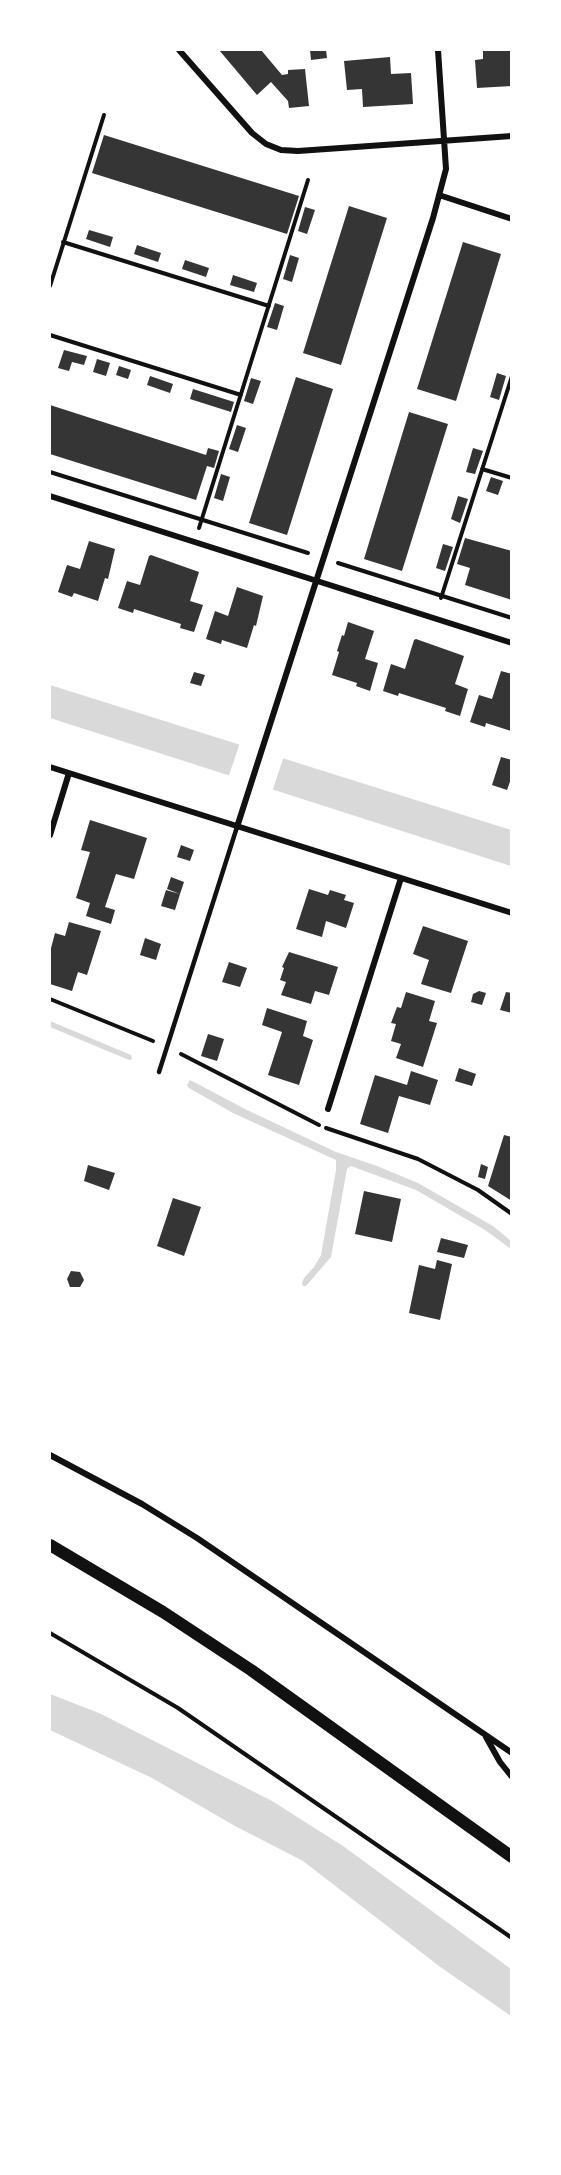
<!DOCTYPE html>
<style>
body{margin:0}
#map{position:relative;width:561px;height:2175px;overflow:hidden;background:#fff;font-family:Inter,sans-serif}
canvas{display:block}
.frame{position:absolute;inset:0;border:51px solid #fff;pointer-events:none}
</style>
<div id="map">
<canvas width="561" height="2175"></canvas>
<div class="frame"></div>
</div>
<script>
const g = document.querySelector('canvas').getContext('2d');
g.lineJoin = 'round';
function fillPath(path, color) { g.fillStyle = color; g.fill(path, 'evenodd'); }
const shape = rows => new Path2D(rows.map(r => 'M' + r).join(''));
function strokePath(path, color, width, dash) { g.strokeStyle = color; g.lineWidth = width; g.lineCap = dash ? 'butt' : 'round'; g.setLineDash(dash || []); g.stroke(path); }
const water = shape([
 [50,685,511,830,511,866,50,718],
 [50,1021,131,1055,132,1059,129,1060,50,1027],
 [190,1080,247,1110,336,1152,377,1166,418,1183,493,1226,511,1241,511,1249,485,1230,416,1190,351,1166,347,1169,331,1257,306,1286,303,1286,302,1283,304,1278,314,1267,321,1255,336,1170,336,1160,233,1113,189,1088,187,1085],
 [50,1694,99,1713,272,1801,343,1846,511,1969,511,2016,439,1966,303,1861,235,1826,152,1778,50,1730]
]);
const pier = shape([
 [240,743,284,756,272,792,228,778]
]);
const building = shape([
 [219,50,261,50,282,75,288,74,288,70,305,69,309,106,289,108,288,101,271,82,257,95],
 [310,50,326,50,327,58,311,60],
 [483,50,512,50,512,86,477,88,475,60,483,59],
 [390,57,391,74,411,73,413,104,363,107,362,89,347,90,344,61],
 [104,135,299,196,287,234,92,173],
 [349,206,387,218,341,365,303,353],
 [305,207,315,210,307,234,298,231],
 [89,230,113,237,110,247,86,239],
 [463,242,501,254,456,401,417,389],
 [137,245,161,253,158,262,134,254],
 [290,255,299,258,292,282,283,279],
 [185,260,209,268,206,277,182,269],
 [233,275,257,283,254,292,230,285],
 [275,303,284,306,277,330,267,327],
 [64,350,87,356,84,365,72,362,69,371,58,368],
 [97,359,110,363,106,376,93,372],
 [119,366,131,370,128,379,116,375],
 [497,373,506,376,499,400,490,397],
 [150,376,173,384,170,393,147,385],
 [296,377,333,389,287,535,249,523],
 [251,378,261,381,253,404,244,401],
 [193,389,234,402,231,412,190,399],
 [50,405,206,455,208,448,219,451,214,468,207,466,196,500,50,454],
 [409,412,448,424,402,571,364,559],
 [237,425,246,428,238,452,229,449],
 [473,448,483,451,475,474,466,472],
 [221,474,230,477,223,501,214,498],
 [491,477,503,481,498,495,486,491],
 [458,496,468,499,460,523,451,519],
 [465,538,512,551,512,600,465,585,470,568,457,564],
 [89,541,115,549,108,579,105,578,98,601,74,593,72,597,58,592,67,565,80,569],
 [443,544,453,547,445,571,436,568],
 [151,555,199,572,190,601,203,605,194,632,180,628,181,624,134,609,133,613,118,608,127,581,140,585,149,556],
 [237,587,263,596,256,626,254,625,247,648,222,640,221,644,206,639,215,611,228,616],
 [348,622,374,631,365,659,378,663,370,691,356,686,357,683,332,675,339,652,337,651,342,635,344,636],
 [416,639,464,656,455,684,468,689,460,716,445,711,446,708,399,693,398,696,383,691,391,664,405,669,414,640],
 [501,671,512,674,511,731,486,723,485,727,470,722,479,695,492,699],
 [194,672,205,675,201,686,190,683],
 [501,757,512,760,512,776,507,790,492,785],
 [90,820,147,838,134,879,116,874,105,907,115,910,111,924,86,916,90,903,76,898,90,852,81,850],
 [181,845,194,850,190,861,177,857],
 [171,877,184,882,180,894,167,889],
 [309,889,328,895,330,890,346,895,344,900,354,903,346,928,326,921,322,937,296,929],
 [166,890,180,894,175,910,161,906],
 [69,922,101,931,87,975,78,972,72,991,50,984,50,952,55,933,65,936],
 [423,926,468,941,451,993,421,984,429,960,413,954],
 [145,938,161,944,156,960,140,955],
 [289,952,338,967,329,995,315,991,311,1004,281,995,286,982,280,980,284,968,282,967],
 [229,962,247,968,240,987,222,982],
 [479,991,486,993,482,1005,471,1002,473,994],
 [406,992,435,1001,429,1021,437,1023,423,1067,396,1058,401,1044,391,1041,396,1024,391,1023,397,1007,401,1008],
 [506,992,512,993,512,1013,500,1010],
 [267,1008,307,1021,303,1036,313,1040,299,1085,268,1075,282,1032,262,1025],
 [208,1034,224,1039,217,1061,201,1056],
 [459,1068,476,1074,472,1086,455,1081],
 [411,1071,438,1080,430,1105,399,1096,388,1133,360,1124,375,1075,407,1085],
 [504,1135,512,1137,512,1201,488,1186],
 [481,1164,488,1167,485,1179,478,1177],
 [88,1165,115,1173,109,1190,84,1181],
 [364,1191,401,1199,392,1242,355,1234],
 [173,1198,201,1207,184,1256,157,1246],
 [441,1238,468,1245,464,1258,437,1252],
 [437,1260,452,1264,440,1320,409,1313,419,1265,435,1269],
 [71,1271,80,1272,84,1280,80,1287,70,1287,67,1279]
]);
const path = shape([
 [63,242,269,306],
 [50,286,104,115],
 [50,335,241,395],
 [482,469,512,478],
 [50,472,308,553],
 [199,528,308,180],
 [338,563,512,618],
 [441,598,512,376],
 [50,999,153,1041],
 [181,1054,319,1125],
 [326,1128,418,1159,478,1190,512,1214],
 [50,1633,178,1708,512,1938]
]);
const service = shape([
 [159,1072,237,827]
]);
const minor = shape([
 [179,50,252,133,266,144,281,150,298,151,512,136],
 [439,195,512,219],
 [50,496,512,643],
 [50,767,512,913],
 [237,827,433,218,446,169,438,50],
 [50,835,69,773],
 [328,1109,401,878],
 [50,1455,142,1504,197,1538,512,1753],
 [486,1737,500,1762,512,1777]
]);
const secondary = shape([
 [50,1545,163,1612,251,1670,512,1857]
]);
fillPath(water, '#d9d9d9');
fillPath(pier, '#fff');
fillPath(building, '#353535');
strokePath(path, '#111', 4);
strokePath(service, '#111', 4.5);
strokePath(minor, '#111', 6);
strokePath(secondary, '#111', 12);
</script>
